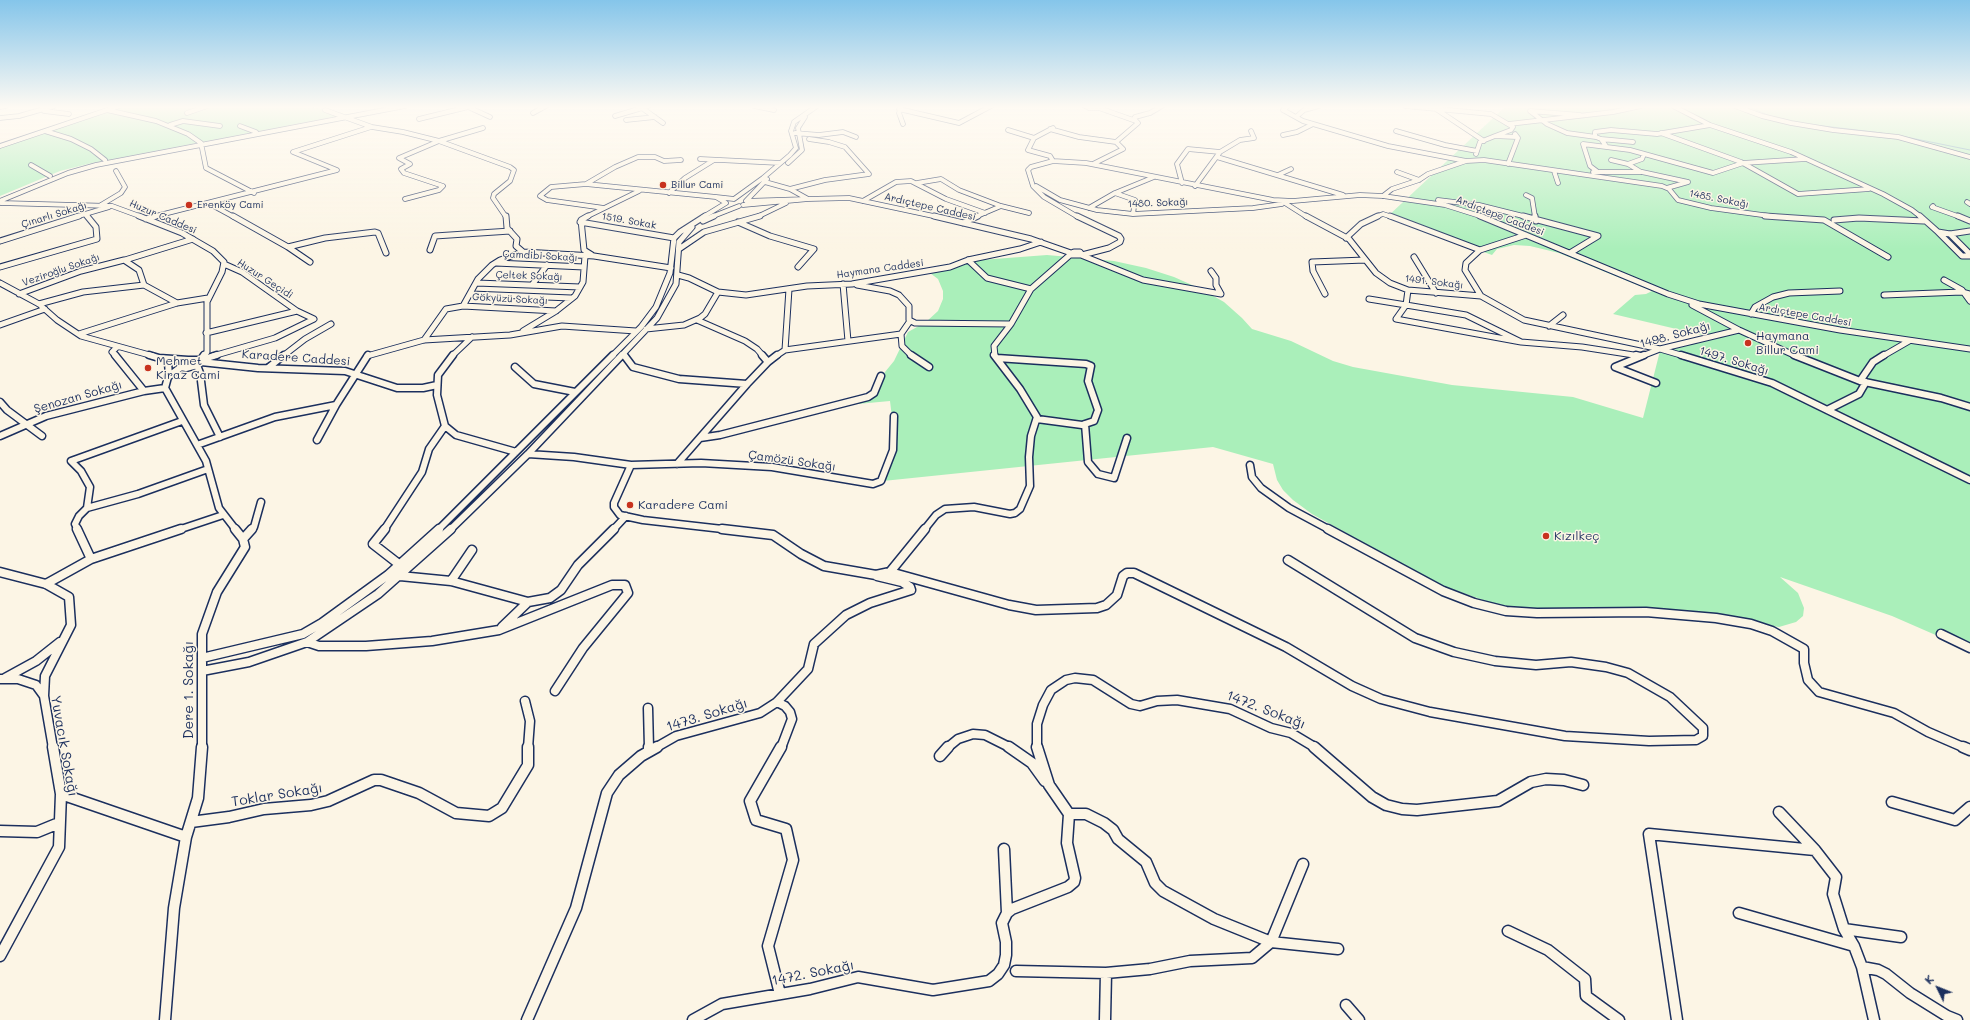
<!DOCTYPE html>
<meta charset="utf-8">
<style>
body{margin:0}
#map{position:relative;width:1970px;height:1020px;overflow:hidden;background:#fcf5e5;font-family:Mali,sans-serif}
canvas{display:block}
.north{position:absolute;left:1918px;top:968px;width:40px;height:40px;-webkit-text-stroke:3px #fcf5e5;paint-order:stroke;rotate:313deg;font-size:11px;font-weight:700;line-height:16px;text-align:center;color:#1b2f5e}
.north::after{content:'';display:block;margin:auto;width:14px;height:18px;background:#1b2f5e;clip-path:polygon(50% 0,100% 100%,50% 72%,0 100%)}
</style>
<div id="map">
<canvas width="1970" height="1020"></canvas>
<div class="north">K</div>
</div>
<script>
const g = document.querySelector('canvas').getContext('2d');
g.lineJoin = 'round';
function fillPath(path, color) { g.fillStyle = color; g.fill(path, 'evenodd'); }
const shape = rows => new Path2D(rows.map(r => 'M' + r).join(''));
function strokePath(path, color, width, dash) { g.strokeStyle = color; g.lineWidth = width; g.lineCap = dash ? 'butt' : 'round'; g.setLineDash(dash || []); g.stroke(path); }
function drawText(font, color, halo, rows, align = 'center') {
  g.font = font + ' Mali,sans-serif'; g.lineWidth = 3; g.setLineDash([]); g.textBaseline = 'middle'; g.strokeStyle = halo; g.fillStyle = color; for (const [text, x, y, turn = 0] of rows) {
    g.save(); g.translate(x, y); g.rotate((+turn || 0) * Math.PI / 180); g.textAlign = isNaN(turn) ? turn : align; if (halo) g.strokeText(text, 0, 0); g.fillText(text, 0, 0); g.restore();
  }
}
const green = shape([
 [125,106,304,106,323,109,338,116,92,163,60,171,0,196,0,148],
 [1506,106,1970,106,1970,650,1892,616,1780,577,1798,593,1804,608,1803,616,1796,622,1779,627,1723,617,1529,610,1491,603,1438,584,1312,514,1293,500,1283,490,1277,480,1273,464,1213,447,883,481,896,450,890,401,836,406,879,390,885,372,894,361,908,332,926,322,938,311,943,299,943,291,938,279,930,273,981,260,1047,255,1114,261,1146,268,1174,277,1201,289,1224,302,1242,318,1252,329,1291,341,1333,361,1353,367,1452,385,1573,397,1643,418,1661,347,1706,336,1613,314,1635,295,1646,294,1652,291,1559,253,1530,246,1514,245,1497,249,1492,255,1387,217]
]);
const stream = shape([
 [1747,106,1770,116],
 [1815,125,1882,133],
 [1901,136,1970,150]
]);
const minorFar4 = shape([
 [466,106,490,117],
 [648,106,642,108,663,123],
 [754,106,774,110],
 [1085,106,1089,108,1099,108,1136,121],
 [1288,106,1283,110,1303,121,1388,146,1466,161],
 [1405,106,1491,114,1513,127,1511,130,1495,136],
 [1673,106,1710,125,1791,152,1883,194,1912,210,1921,217],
 [1735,106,1762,116,1791,123,1833,130,1898,137,1970,157],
 [0,107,6,106],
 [901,107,899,113,903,124],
 [899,109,959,123,991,106],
 [1436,109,1484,141],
 [107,110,156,121,188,134,201,143,206,168,254,193],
 [325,110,372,127,403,132,439,141,510,167,514,170,510,181,494,194,493,198,506,217],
 [44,111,69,114],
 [187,113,207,106],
 [533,113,546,106],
 [1580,115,1530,111,1547,124,1567,133,1596,137,1601,139,1606,146],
 [615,116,642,108],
 [1296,117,1304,110,1319,106],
 [0,118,19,116,54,106],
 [419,119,468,107],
 [626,120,655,117],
 [1509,124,1613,112,1641,106],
 [170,125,183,121,220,126],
 [240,126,256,132],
 [1053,128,1034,138,1028,150,1050,156,1053,161],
 [1050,129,1079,137,1116,142],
 [1008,130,1034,138],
 [45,131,71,139,91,149,105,160],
 [1396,131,1445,145,1477,151],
 [795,133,819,135,843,132,856,137],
 [1661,133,1741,162,1798,194,1869,189],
 [1283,135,1297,132,1313,124],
 [1595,137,1595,132,1611,130,1657,134,1710,125],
 [1601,139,1633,142],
 [0,146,119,106],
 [1476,154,1480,142,1495,136,1517,137],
 [1217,157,1343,195],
 [700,159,780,163],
 [1611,160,1628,164],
 [788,163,802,150,798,128,805,117],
 [1093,164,1123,149,1116,142,1138,123,1134,119,1135,117,1150,113,1162,106],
 [1508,164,1518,138,1515,134],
 [31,165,50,176],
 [1554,171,1558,183],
 [1397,172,1419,180],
 [1593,172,1642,172,1688,182],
 [1598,172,1590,166,1583,144,1630,150,1713,173,1743,163,1805,159],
 [1641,172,1628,164,1642,159,1644,154],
 [1278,175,1291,169],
 [765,182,790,189,808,199,849,198,938,217],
 [917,183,941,179,959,190,1001,206],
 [1182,183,1177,164,1188,149,1220,152],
 [586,184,615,167,638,157,655,157,664,161,681,160],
 [1036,186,1060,200,1097,210,1133,214,1253,208,1282,204],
 [1195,186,1220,152,1240,140,1254,138,1251,131],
 [1667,188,1688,182],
 [790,189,825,180,869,174,845,147,829,142,809,139],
 [669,193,685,178,714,160],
 [1115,193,1135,200,1133,214],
 [1526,195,1532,198,1535,217],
 [1383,196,1392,189,1419,180,1428,174,1466,161,1484,160,1662,186,1669,189,1678,200,1711,208,1777,217],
 [405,199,439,190,443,186,404,173,401,169,410,164,399,158,439,141,483,128],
 [1438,200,1479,205,1527,217],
 [0,201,68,173,96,165,405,106],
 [746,201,767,179],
 [863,201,896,182,911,181,946,199,985,213],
 [1967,202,1970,204],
 [1,203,112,206,142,217],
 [1285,203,1307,217],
 [210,204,234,217],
 [101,205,121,193,125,187,116,171],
 [743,205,808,199,746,201],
 [1933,206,1932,207,1960,217],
 [604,208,547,200,540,196,551,187,586,184,716,197],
 [1089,208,1115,193,1154,177],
 [86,215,88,217],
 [75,217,109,207],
 [152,217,337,170,293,152,371,127],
 [586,217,639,191],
 [703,217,726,203,716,197,734,199,763,178,790,155,796,148,791,131,794,122,817,106],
 [711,217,739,206],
 [757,217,786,203],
 [975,217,1001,206,1029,213],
 [1078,217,1044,197,1033,186,1028,170,1031,167,1053,161,1086,163,1273,200,1293,201,1360,195,1383,196,1445,205,1483,217],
 [1375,217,1383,214,1392,217]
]);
const minorFar3 = shape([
 [139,216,182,233,213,251,224,262,222,272,207,302,207,352,204,356],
 [233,216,288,247,310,262],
 [506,216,507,228,517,239,516,246,523,252,594,256,671,268],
 [588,216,581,220,584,250,592,255],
 [934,216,1031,239,1071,253],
 [1077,216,1119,236,1121,239,1120,242,1109,248,1082,255],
 [1306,216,1349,239,1376,273,1390,283,1408,290,1481,296,1465,270,1466,263,1480,250,1526,235],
 [1390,216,1480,250],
 [1480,216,1668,294,1699,304,1840,330,1970,349],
 [1523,216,1598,236,1570,253],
 [1535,216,1536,221],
 [1765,216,1824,220,1888,257],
 [1920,216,1938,232,1950,234,1970,231],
 [1958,216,1970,221],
 [146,219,156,216],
 [1834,220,1859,218,1924,221],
 [703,221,714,216],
 [580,222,674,238],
 [738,222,770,236,814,249,798,267],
 [963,223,978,216],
 [1938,232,1962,256,1970,256],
 [1950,234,1970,254],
 [1346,238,1361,224,1378,216],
 [0,241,79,216],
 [288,247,325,238,375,232,378,233,386,253],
 [679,249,704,232,760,216],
 [430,250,435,236,510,231],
 [1074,252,1080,252,1082,255,1071,255,1071,253,1074,252],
 [1081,255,1143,280,1221,294,1216,285,1216,278,1211,271],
 [1414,257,1436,293],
 [125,260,193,239],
 [968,260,987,278,1031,289],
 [496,263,584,267],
 [0,267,97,239,96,227,87,216],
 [678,275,689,278,718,292,746,295,807,286,852,284,950,267,968,260,1020,249,1041,242],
 [1944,280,1962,290,1970,301],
 [0,283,39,304,57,320,81,336,153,356],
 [477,283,580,287],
 [843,284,848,341],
 [532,285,547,265],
 [857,285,890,291,899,295,909,306,909,320,915,323,1011,324],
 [19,294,81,271,124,260,139,270,144,285,177,303],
 [471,294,571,298],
 [1325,294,1313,271,1312,262,1365,260],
 [1884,295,1962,292,1970,294],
 [1481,296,1524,320,1660,349,1684,356],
 [1369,299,1406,305,1408,290],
 [39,304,83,292,144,285],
 [1406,305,1466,315,1521,342,1396,319,1406,305],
 [1692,305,1739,330,1796,356],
 [463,306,478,279,492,265,500,260,523,252],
 [1751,314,1755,307,1773,297,1789,293,1840,291],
 [697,320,745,341,757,349,763,356],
 [0,325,45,309],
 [1549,326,1563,315],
 [646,329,684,325,700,318,705,314,718,292],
 [523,331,556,311,575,296,583,282,585,256],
 [206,333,297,311],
 [79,334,177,303,208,298],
 [901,334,902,346,912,356],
 [424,340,446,309,463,306,556,311],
 [1521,342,1582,347,1640,356],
 [785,350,901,334,910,321],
 [623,354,625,356],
 [116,356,112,352,117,347],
 [213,356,275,338,314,319,297,311,242,272,224,264],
 [283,356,305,339,331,324],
 [367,356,424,340,510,335,562,326,636,331],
 [452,356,472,337],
 [612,356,641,327,656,307,670,273,674,238,680,232,705,216],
 [621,356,657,318,676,284,679,242,692,227],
 [776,356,785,350,789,289],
 [995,356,994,346,1011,324,1031,289,1071,254],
 [1642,356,1660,349,1739,330],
 [1883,356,1909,341]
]);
const minorFar2 = shape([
 [115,355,144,391],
 [149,355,159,358,188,360],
 [453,355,438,375,437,395,445,426,456,435,516,452],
 [624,355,633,367,679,379,747,384],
 [762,355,768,362],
 [911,355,929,367],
 [1636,355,1640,356],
 [1644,355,1615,367,1656,383],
 [1681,355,1772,383,1970,480],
 [1794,355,1860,381,1941,398,1970,407],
 [997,358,1086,364,1091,366,1088,381,1098,410,1094,421,1082,425,1037,419],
 [200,360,188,360,182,363,181,367,186,368,197,365,204,355],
 [201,360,217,355],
 [168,362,169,376],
 [201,362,258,368,345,371,397,388,423,388,437,385],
 [197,365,200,373,204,405,220,437],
 [515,367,534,384,575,392],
 [268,368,284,355],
 [1860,381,1873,362,1884,355],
 [165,388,206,461,219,508,236,530],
 [165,388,168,377,181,367],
 [0,402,7,410,42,436],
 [1827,410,1859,394,1866,382],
 [1085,424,1088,462,1098,474,1114,478,1127,438],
 [0,436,46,416,144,391,165,388],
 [700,438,720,435,868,397,874,393,881,376],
 [317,440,336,405,368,355],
 [197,445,275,417,336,405],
 [528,454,574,457,631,465,701,463,772,467,873,484,881,481,893,450,894,416],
 [677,464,747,384,768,362,777,355],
 [631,465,614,503,614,507,620,515,643,520,731,530],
 [1250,465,1252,477,1261,488,1289,508,1330,530],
 [87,508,138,494,208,469],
 [78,530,75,524,79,516,87,508,90,487,81,471,71,461,182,421],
 [178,530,223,515],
 [251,530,254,527,261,502],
 [384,530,422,472,429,449,445,426],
 [438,530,613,355],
 [450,530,528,454,622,355],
 [613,530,626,516],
 [924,530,936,515,945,509,974,507,1010,514,1015,513,1020,509,1030,486,1029,457,1031,436,1037,417,1020,389,994,355]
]);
const minorFar1 = shape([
 [77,529,91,559],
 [385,529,373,544,400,565],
 [722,529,773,535,801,554,824,566,876,575,890,572,925,529],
 [1328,529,1443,591,1474,603,1506,611,1537,613,1646,612,1716,618,1751,624,1772,631,1804,649,1804,663,1808,680,1819,692,1894,713,1928,732,1965,748],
 [243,539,252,529],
 [0,572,46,584,69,597,71,625,45,676,44,696],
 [890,572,1009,605,1036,610,1097,608,1106,605,1117,595,1123,576,1127,573,1134,573,1286,647,1352,686,1381,699,1430,712,1565,736,1649,741,1696,740,1703,736,1703,728,1670,697,1628,673,1606,667,1571,662,1536,665,1495,661,1454,652,1415,638,1288,560],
 [400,576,451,581,528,602,502,627],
 [451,581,472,550],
 [46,584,91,559,181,529],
 [528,602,550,598,561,590,578,565,614,529],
 [1941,634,1970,648],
 [307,642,319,646,366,646,432,641,499,630,612,585,625,585,628,593,583,648,555,691],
 [202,658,303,634,322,623,388,575,439,529],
 [202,671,249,662,307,642,378,594,451,529],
 [5,678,36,661,60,642],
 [0,679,18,679,36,685,44,696,53,748],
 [525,701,530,721,528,748],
 [777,702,785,706,790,712,792,719,781,748],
 [648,708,649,748],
 [202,748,202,634,217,592,245,547,243,539,235,529],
 [655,748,676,736,760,713,777,702,808,669,814,644,846,615,870,603,911,590,910,587,902,582,877,576],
 [947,748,958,739,973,734,985,735,1011,748],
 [1037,748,1037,724,1043,705,1051,690,1066,680,1075,678,1093,680,1131,704,1140,706,1157,701,1177,700,1230,709,1271,728,1291,733,1316,748]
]);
const minor = shape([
 [649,747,649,751],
 [1009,747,1032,763,1045,781],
 [1314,747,1372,797,1386,805,1402,809,1417,810,1498,801,1531,782,1546,779,1564,780,1583,785],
 [1963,747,1970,750],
 [940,756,948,747],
 [61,794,186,837],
 [1892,802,1955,820,1970,807],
 [1779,812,1815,850,1836,877,1833,894,1844,929,1854,946,1862,967,1874,1020],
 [1069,814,1086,814,1104,823,1113,830,1118,839,1146,862,1155,883,1163,891,1214,919,1271,942,1338,949],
 [191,822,229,817,264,809,311,805,328,801,374,780,381,780,419,793,456,813,489,816,502,808,528,765,528,747],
 [0,831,37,832,59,823],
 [1004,849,1007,913],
 [1739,913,1854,946],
 [1844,929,1901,937],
 [1508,931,1548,950,1585,979,1586,996,1619,1020],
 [0,956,59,847,61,794,53,747],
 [1862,967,1878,970,1886,974,1910,993,1947,1016,1957,1020],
 [1016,971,1106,973,1150,969,1190,961,1252,958,1271,942,1303,864],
 [780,994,768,946,793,860,786,829,756,820,750,801,781,747],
 [1346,1005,1359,1020],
 [165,1020,174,908,186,837,198,798,202,747],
 [527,1020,576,908,607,793,619,775,641,756,657,747],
 [693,1020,722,1004,810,989,858,977,933,990,989,981,998,974,1004,965,1006,955,1006,942,1002,923,1007,913,1012,909,1068,887,1074,882,1075,878,1067,843,1069,814,1049,785,1037,747],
 [1105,1020,1106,973],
 [1677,1020,1649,834,1815,850]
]);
const markers = [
 [663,185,4,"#c8321e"],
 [189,205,4,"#c8321e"],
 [1748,343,4,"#c8321e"],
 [148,368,4,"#c8321e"],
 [630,505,4,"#c8321e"],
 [1546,536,4,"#c8321e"]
];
const farPoinames = [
 ["Billur Cami",671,185],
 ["Erenköy Cami",197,205]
];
const farStreetnames = [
 ["1485. Sokağı",1719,199,11],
 ["1480. Sokağı",1158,203,-2],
 ["Ardıçtepe Caddesi",930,207,13],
 ["Çınarlı Sokağı",54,215,-17],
 ["Ardıçtepe Caddesi",1500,216,21],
 ["Huzur Caddesi",163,217,23],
 ["1519. Sokak",629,221,10],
 ["Çamdibi Sokağı",540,256,3],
 ["Haymana Caddesi",880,269,-8],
 ["Veziroğlu Sokağı",61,270,-19],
 ["Çeltek Sokağı",529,276,2],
 ["Huzur Geçidi",265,279,33],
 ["1491. Sokağı",1434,282,7],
 ["Gökyüzü Sokağı",510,299,3],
 ["Ardıçtepe Caddesi",1805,315,10]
];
const streetNames = [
 ["1498. Sokağı",1675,335,-15],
 ["Karadere Caddesi",296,358,4],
 ["1497. Sokağı",1734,361,17],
 ["Şenozan Sokağı",78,397,-16],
 ["Çamözü Sokağı",792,461,8]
];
const poiNames = [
 ["Haymana",1756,336],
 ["Billur Cami",1756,350],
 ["Mehmet",156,361],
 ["Kiraz Cami",156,375],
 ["Karadere Cami",638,505],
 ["Kızılkeç",1554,536]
];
const nearStreetnames = [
 ["Dere 1. Sokağı",189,690,-90],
 ["1472. Sokağı",1266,710,21],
 ["1473. Sokağı",707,715,-17],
 ["Yuvacık Sokağı",64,746,80],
 ["Toklar Sokağı",277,795,-9],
 ["1472. Sokağı",813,973,-11]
];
fillPath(green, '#aaefba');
strokePath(stream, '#6198b4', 1);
strokePath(minorFar4, '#1b2f5e', 5.5);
strokePath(minorFar3, '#1b2f5e', 7);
strokePath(minorFar2, '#1b2f5e', 9);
strokePath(minorFar1, '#1b2f5e', 11);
strokePath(minor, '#1b2f5e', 13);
strokePath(minorFar4, '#fcf5e5', 4);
strokePath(minorFar3, '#fcf5e5', 5);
strokePath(minorFar2, '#fcf5e5', 6);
strokePath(minorFar1, '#fcf5e5', 8);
strokePath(minor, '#fcf5e5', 10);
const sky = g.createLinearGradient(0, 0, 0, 249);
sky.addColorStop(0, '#85c5ea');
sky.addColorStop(0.43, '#fefaf3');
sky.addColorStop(1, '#fefaf300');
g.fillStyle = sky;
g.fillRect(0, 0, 1970, 249);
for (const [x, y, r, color] of markers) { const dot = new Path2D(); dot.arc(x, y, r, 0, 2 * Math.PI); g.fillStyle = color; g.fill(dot); strokePath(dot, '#fcf5e5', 1.5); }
drawText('10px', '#1b2f5e', '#fcf5e5', farPoinames, 'left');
drawText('10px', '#1b2f5e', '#fcf5e5', farStreetnames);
drawText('12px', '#1b2f5e', '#fcf5e5', streetNames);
drawText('12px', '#1b2f5e', '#fcf5e5', poiNames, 'left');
drawText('14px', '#1b2f5e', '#fcf5e5', nearStreetnames);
</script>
